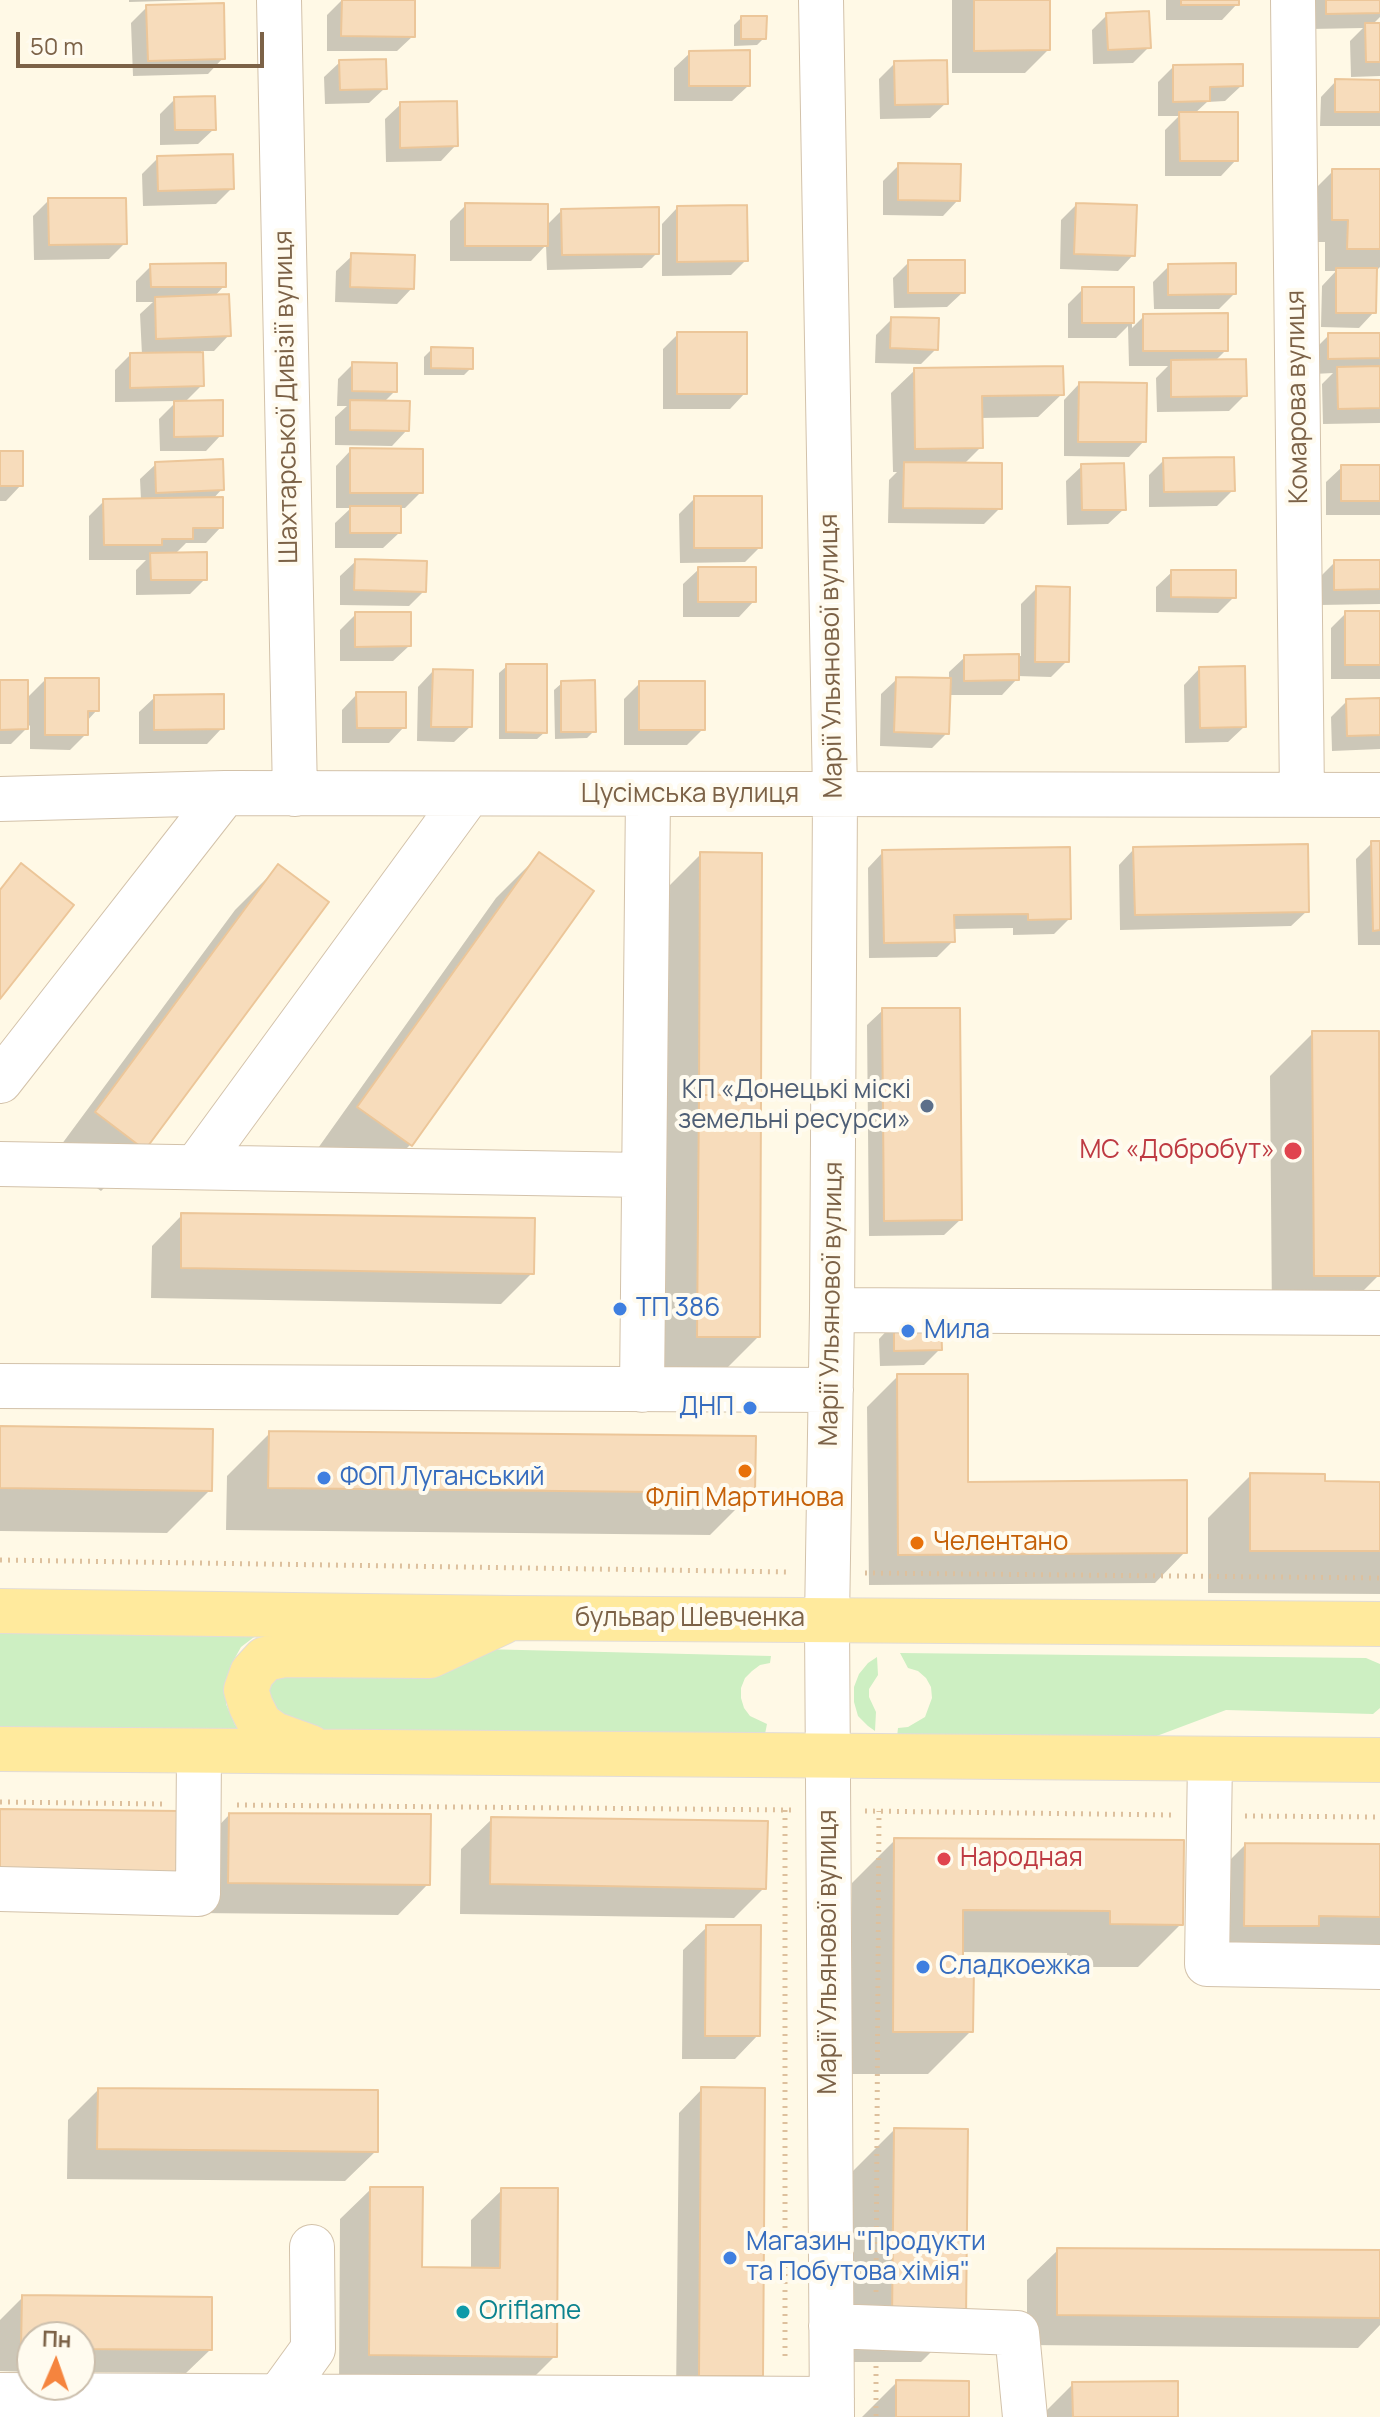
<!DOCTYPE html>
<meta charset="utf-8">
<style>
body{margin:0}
#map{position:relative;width:1380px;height:2417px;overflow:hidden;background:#fff9e6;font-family:Manrope,sans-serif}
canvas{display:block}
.north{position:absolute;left:16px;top:2321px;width:80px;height:80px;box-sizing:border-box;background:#fffbef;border:2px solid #cbbeac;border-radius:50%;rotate:2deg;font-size:22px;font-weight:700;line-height:32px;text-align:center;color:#7c6247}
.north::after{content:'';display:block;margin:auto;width:28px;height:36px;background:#f5843e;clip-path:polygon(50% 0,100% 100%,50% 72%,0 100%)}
.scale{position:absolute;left:16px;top:32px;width:248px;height:36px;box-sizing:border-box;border:4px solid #7c6247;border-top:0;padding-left:10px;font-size:24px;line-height:28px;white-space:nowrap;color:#7c6247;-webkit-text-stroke:6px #fffbef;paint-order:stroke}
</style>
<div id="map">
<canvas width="1380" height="2417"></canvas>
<div class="north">Пн</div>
<div class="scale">50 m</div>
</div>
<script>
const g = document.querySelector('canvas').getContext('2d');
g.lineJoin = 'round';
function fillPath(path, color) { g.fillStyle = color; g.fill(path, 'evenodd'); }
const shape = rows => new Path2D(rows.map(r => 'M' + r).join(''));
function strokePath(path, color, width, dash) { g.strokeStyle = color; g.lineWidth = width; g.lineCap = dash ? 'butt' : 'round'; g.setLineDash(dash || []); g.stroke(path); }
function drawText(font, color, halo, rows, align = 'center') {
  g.font = font + ' Manrope,sans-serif'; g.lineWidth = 8; g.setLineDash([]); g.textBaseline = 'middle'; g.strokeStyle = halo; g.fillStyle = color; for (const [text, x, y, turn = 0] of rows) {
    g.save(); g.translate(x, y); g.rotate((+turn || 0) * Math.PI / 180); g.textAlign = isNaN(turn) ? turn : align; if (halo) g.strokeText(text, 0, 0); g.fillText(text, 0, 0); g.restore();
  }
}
const green = shape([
 [0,1632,258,1634,241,1647,231,1665,226,1681,226,1704,235,1725,245,1733,0,1728],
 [480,1649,771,1656,770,1663,760,1665,752,1671,745,1678,741,1688,741,1698,744,1708,750,1716,767,1724,765,1734,291,1729,271,1711,269,1685,282,1673],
 [900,1653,1366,1658,1380,1664,1380,1708,1373,1714,1226,1710,1146,1740,897,1737,898,1728,908,1727,925,1717,932,1698,931,1687,926,1678,918,1671,908,1668],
 [877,1657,878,1675,869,1689,869,1697,876,1712,875,1731,868,1726,858,1716,854,1702,854,1687,859,1674,868,1663]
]);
const shadow = shape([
 [129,0,199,0,129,2],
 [342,0,413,0,413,36,397,51,327,51,327,15],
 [952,0,1048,0,1048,50,1025,73,952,73],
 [1166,0,1237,0,1237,4,1222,20,1166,20],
 [1311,0,1380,0,1380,17,1372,25,1380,25,1380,76,1351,77,1350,41,1363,28,1311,29],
 [147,7,223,58,208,74,133,76,131,23],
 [1107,15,1149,47,1133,63,1093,64,1092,30],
 [741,18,764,38,757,45,734,46,734,25],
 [690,53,748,86,732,101,674,101,674,68],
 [340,62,385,88,369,103,325,104,324,77],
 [895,63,946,103,930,118,880,119,879,79],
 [1173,67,1241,86,1225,101,1207,102,1194,114,1236,160,1221,176,1165,176,1165,130,1179,116,1158,116,1158,82],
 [1336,81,1380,82,1380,126,1320,126,1321,97],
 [175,99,214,129,198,144,160,145,160,114],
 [401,104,456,145,441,161,386,162,385,119],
 [158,158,232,188,216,204,143,206,142,174],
 [899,165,958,200,943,216,883,215,883,181],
 [1333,171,1380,171,1380,267,1375,272,1374,312,1359,328,1321,327,1322,286,1336,271,1325,271,1325,242,1309,242,1310,194],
 [49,200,125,243,109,259,34,260,33,216],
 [466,205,546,226,561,211,657,253,642,268,547,270,546,245,531,261,450,261,450,221],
 [1076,205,1133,255,1118,271,1060,269,1061,220],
 [677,208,746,260,731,275,662,276,662,224],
 [352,256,412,288,397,304,335,302,336,271],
 [909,262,963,292,947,307,894,308,893,278],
 [151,266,224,286,214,297,229,335,214,351,201,351,202,385,184,403,221,435,206,451,160,451,159,419,177,401,115,402,115,370,130,355,142,355,140,314,153,302,136,302,136,281],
 [1169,266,1234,294,1219,309,1154,309,1153,282],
 [1083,289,1132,289,1132,328,1144,316,1226,350,1214,362,1245,395,1229,411,1157,412,1156,378,1168,366,1129,366,1128,326,1116,338,1068,338,1068,304],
 [892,319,936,349,921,364,875,363,876,335],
 [678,334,745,393,730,409,663,409,663,349],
 [1329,335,1380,335,1380,423,1323,424,1322,384,1333,373,1314,374,1313,351],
 [432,349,471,368,464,375,424,375,424,357],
 [353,364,395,391,383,403,407,430,392,446,335,445,335,417,347,406,337,406,338,379],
 [915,370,1062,394,1038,417,980,418,981,447,963,465,1000,508,984,524,888,523,889,480,897,472,893,472,891,393],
 [1079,384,1144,441,1129,457,1064,456,1064,400],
 [351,450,421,492,405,508,399,508,399,533,383,548,335,548,335,523,351,508,336,508,336,466],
 [0,453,21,485,6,501,0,501],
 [1164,460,1233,490,1217,506,1149,507,1149,475],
 [156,464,222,489,212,500,221,527,206,543,186,543,175,554,205,579,190,594,136,595,136,570,146,560,89,560,89,516,104,501,141,500,140,479],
 [1082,466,1124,509,1108,524,1067,525,1066,481],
 [1342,467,1380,467,1380,515,1326,515,1326,482],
 [695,498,760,547,745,562,680,563,679,514],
 [356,561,424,591,409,606,340,605,340,576],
 [1335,562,1380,562,1380,604,1320,605,1319,578],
 [699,569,754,601,739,617,683,617,683,584],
 [1172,572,1234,597,1218,613,1156,612,1156,587],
 [1037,588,1067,661,1051,677,1017,676,1017,679,1002,695,948,695,947,733,932,748,880,746,881,694,897,679,949,680,949,672,965,657,1021,656,1021,604],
 [1346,613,1380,613,1380,679,1331,679,1331,628],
 [356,614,409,646,393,661,340,661,340,630],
 [507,666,545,732,537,739,499,739,499,673],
 [1199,669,1244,727,1228,742,1185,743,1184,685],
 [433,671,470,727,454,742,417,741,418,687],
 [45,680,97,710,86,722,86,734,70,750,30,749,30,725,11,744,0,744,0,682,26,699],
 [562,683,594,731,587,738,555,739,554,690],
 [640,683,703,729,687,745,624,745,624,699],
 [357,694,404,727,389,743,342,743,342,710],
 [155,697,222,728,207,744,139,744,139,712],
 [1380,700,1380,749,1332,751,1331,717,1347,701],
 [1372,843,1380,843,1380,945,1358,945,1356,859],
 [1134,849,1307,911,1291,926,1120,930,1119,865],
 [883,852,1069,919,1054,934,1013,935,1013,928,953,929,953,941,937,957,869,958,868,868],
 [701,854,758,1337,715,1380,655,1380,658,897],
 [539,855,591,892,410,1145,367,1188,316,1151,496,898],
 [278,867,144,1149,101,1191,53,1156,235,910],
 [883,1010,960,1220,944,1235,869,1236,867,1025],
 [1313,1033,1379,1275,1336,1318,1272,1318,1270,1076],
 [182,1215,532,1273,501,1304,151,1298,152,1246],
 [894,1323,940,1349,924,1365,880,1366,879,1339],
 [898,1376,966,1484,1185,1552,1155,1583,869,1585,867,1407],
 [0,1428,210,1490,167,1533,0,1531],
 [270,1433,753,1492,710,1535,226,1530,227,1476],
 [1251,1475,1323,1483,1380,1484,1380,1594,1208,1593,1208,1518],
 [229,1815,428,1884,398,1915,198,1913,199,1846],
 [492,1819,764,1888,734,1918,460,1914,461,1849],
 [895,1840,1181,1924,1138,1967,1067,1967,1067,1953,961,1952,971,2031,928,2074,851,2074,852,1883],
 [1245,1845,1380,1846,1380,1959,1202,1968,1202,1888],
 [707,1927,758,2035,735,2059,682,2059,683,1950],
 [702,2089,761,2376,737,2399,676,2398,679,2113],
 [98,2090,376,2151,345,2181,67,2179,68,2120],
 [894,2130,964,2319,921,2362,850,2362,851,2173],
 [371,2189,420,2269,471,2270,471,2220,502,2190,555,2356,524,2387,339,2385,340,2219],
 [1058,2250,1380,2252,1380,2325,1358,2348,1027,2345,1027,2280],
 [23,2297,210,2350,186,2373,80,2372,80,2337,32,2337,32,2372,0,2371,0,2320],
 [897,2382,967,2417,862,2417],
 [1073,2384,1176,2417,1040,2417]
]);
const building = shape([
 [342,0,415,0,415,37,341,36,342,0],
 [974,0,1050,0,1050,50,974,51,974,0],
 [1181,0,1239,0,1239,5,1181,5,1181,0],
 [1326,0,1380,0,1380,13,1326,14,1326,0],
 [224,3,225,59,148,61,146,5,224,3],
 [1149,11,1151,48,1108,50,1106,13,1149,11],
 [741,16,767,16,766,39,741,39,741,16],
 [1365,23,1380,23,1380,62,1366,62,1365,23],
 [750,50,750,86,689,86,689,51,750,50],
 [386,59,387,89,340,90,339,60,386,59],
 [947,60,948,104,895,105,894,61,947,60],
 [1243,64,1243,86,1210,87,1210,101,1173,102,1173,65,1243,64],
 [1335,79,1380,80,1380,112,1335,112,1335,79],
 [215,96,216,130,175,130,174,97,215,96],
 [457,101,458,146,400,148,400,102,457,101],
 [1179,112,1238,112,1238,161,1180,161,1179,112],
 [233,154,234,189,158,191,157,156,233,154],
 [898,163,961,164,960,201,898,200,898,163],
 [1332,169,1380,169,1380,249,1347,249,1348,220,1332,220,1332,169],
 [48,198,126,198,127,244,49,245,48,198],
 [465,203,548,204,548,246,465,246,465,203],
 [1076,203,1137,205,1135,256,1074,254,1076,203],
 [747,205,748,261,677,262,677,206,747,205],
 [659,207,659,254,562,255,561,209,659,207],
 [351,253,415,255,414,289,350,287,351,253],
 [908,260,965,260,965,293,908,293,908,260],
 [226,263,226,287,151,287,150,264,226,263],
 [1236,263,1236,294,1168,295,1168,264,1236,263],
 [1336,268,1377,268,1376,313,1336,313,1336,268],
 [1082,287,1134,287,1134,323,1082,323,1082,287],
 [229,294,231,336,156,339,155,297,229,294],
 [1228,313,1228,351,1143,351,1143,314,1228,313],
 [891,317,939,318,938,350,890,348,891,317],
 [677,332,747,332,747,394,677,394,677,332],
 [1328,333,1380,333,1380,358,1328,359,1328,333],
 [431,347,473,348,473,369,431,368,431,347],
 [203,352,204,386,130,388,130,353,203,352],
 [1246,359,1247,396,1171,397,1171,360,1246,359],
 [352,362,397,363,397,392,352,391,352,362],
 [1063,366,1064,395,982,396,983,448,915,449,914,368,1063,366],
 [1380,366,1380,408,1338,409,1337,367,1380,366],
 [1079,382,1147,383,1146,442,1078,442,1079,382],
 [223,400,223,436,174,437,174,401,223,400],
 [350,400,410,401,409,431,350,430,350,400],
 [350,448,423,449,423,493,350,493,350,448],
 [0,451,23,451,23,486,0,486,0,451],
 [1234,457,1235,491,1164,492,1163,458,1234,457],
 [223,459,224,490,156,493,155,462,223,459],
 [904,462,1002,463,1002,509,903,508,904,462],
 [1124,463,1126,510,1082,510,1081,464,1124,463],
 [1341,465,1380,465,1380,501,1341,501,1341,465],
 [694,496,762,496,762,548,694,548,694,496],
 [223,497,223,528,193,528,193,539,162,539,162,545,104,545,103,499,223,497],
 [350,506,401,506,401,533,350,533,350,506],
 [207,552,207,580,151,580,150,553,207,552],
 [355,559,427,561,426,592,354,590,355,559],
 [1334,560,1380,560,1380,589,1334,590,1334,560],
 [698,567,756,567,756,602,698,602,698,567],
 [1171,570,1236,570,1236,598,1171,597,1171,570],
 [1036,586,1070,587,1069,662,1035,662,1036,586],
 [1345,611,1380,611,1380,665,1345,665,1345,611],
 [355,612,411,612,411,646,355,647,355,612],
 [1019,654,1019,680,964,681,964,655,1019,654],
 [506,664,547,664,547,733,506,732,506,664],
 [1245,666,1246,727,1200,728,1199,667,1245,666],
 [433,669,473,670,472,727,431,727,433,669],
 [896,677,951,678,949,734,894,732,896,677],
 [45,678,99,678,99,711,88,711,88,735,45,735,45,678],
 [0,680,28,680,28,729,0,730,0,680],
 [595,680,596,732,561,732,561,681,595,680],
 [639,681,705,681,705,730,639,730,639,681],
 [356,692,406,692,406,728,357,728,356,692],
 [224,694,224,729,154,730,154,695,224,694],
 [1380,698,1380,735,1347,736,1346,699,1380,698],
 [1371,841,1380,841,1380,930,1373,931,1371,841],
 [1308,844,1309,912,1135,915,1133,847,1308,844],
 [1070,847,1071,919,1028,920,1028,914,954,915,955,942,884,943,882,850,1070,847],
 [539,852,594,891,412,1146,357,1107,539,852],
 [700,852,762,853,761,1095,699,1095,700,852],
 [21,863,74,905,0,999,0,890,21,863],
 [278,864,329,902,145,1150,95,1112,278,864],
 [882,1008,960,1008,962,1220,884,1221,882,1008],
 [1312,1031,1379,1031,1380,1276,1314,1276,1312,1031],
 [699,1095,761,1095,760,1337,697,1337,699,1095],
 [181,1213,535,1218,534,1274,181,1268,181,1213],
 [941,1320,942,1350,894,1351,894,1321,941,1320],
 [897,1374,968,1374,968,1482,1187,1480,1187,1553,898,1555,897,1374],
 [0,1426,213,1429,212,1491,0,1488,0,1426],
 [269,1431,756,1436,755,1493,268,1488,269,1431],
 [1250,1473,1325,1474,1325,1481,1380,1482,1380,1551,1250,1551,1250,1473],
 [0,1809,179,1811,178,1881,0,1880,0,1809],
 [229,1813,431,1814,430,1885,228,1883,229,1813],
 [491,1817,768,1821,766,1889,490,1884,491,1817],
 [894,1838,1184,1840,1183,1925,1110,1924,1110,1911,963,1910,963,1967,974,1967,973,2032,893,2032,894,1838],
 [1245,1843,1380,1844,1380,1917,1319,1916,1319,1926,1244,1926,1245,1843],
 [706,1925,761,1925,760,2036,705,2036,706,1925],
 [701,2087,765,2088,763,2376,699,2376,701,2087],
 [98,2088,378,2090,378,2152,97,2149,98,2088],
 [894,2128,968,2129,966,2320,892,2320,894,2128],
 [370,2187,423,2187,422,2267,500,2268,501,2188,558,2188,557,2357,369,2355,370,2187],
 [1057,2248,1380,2250,1380,2318,1057,2315,1057,2248],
 [22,2295,212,2297,212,2350,80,2349,80,2337,32,2337,32,2349,21,2349,22,2295],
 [896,2380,969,2381,969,2417,896,2417,896,2380],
 [1178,2381,1178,2417,1073,2417,1072,2382,1178,2381]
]);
const path = shape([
 [0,1560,791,1572],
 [865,1573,1380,1578],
 [0,1802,163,1804],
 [237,1805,791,1810],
 [785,1810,785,2360],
 [865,1811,1171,1815],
 [1245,1816,1380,1817],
 [876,2292,879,1811],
 [876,2366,876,2417]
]);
const minor = shape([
 [279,0,295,794],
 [821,0,835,795,832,1310,827,1620,832,2417],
 [1293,0,1302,795],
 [0,799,225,793,1380,795],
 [0,1081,225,793],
 [0,1164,643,1175],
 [196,1167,468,795],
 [832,1310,1380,1313],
 [0,1386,831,1390],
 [642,1390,648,794],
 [1210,1759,1207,1964,1380,1967],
 [0,1889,198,1894,199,1751],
 [831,2326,1017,2333,1025,2417],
 [0,2395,832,2399],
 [279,2396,313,2349,312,2247]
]);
const major = shape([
 [0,1611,512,1618,1380,1624],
 [310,1747,274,1734,260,1724,251,1706,246,1690,252,1673,265,1659,285,1655,430,1656,503,1622],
 [0,1749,1380,1760]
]);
const markers = [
 [927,1106,8,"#5c6f8a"],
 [1293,1151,10,"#e0444e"],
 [620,1309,8,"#3f7fe0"],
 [908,1331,8,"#3f7fe0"],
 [750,1408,8,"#3f7fe0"],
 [745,1471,8,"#e8710a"],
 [324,1478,8,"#3f7fe0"],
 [917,1543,8,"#e8710a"],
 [944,1859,8,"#e0444e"],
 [923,1967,8,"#3f7fe0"],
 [730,2258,8,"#3f7fe0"],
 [463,2312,8,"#0f9aa8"]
];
const streetNames = [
 ["Шахтарської Дивізії вулиця",287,397,-91],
 ["Комарова вулиця",1298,397,-91],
 ["Марії Ульянової вулиця",832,656,-91],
 ["Цусімська вулиця",690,795],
 ["Марії Ульянової вулиця",832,1304,-89],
 ["бульвар Шевченка",690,1619],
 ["Марії Ульянової вулиця",829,1952,-90]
];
const serviceNames = [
 ["КП «Донецькі міскі",911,1091],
 ["земельні ресурси»",911,1121]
];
const healthNames = [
 ["МС «Добробут»",1275,1151],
 ["Народная",960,1859,"left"]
];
const shopNames = [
 ["ТП 386",636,1309],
 ["Мила",924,1331],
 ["ДНП",734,1408,"right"],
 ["ФОП Луганський",340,1478],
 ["Сладкоежка",939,1967],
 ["Магазин \"Продукти",746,2243],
 ["та Побутова хімія\"",746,2273]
];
const foodNames = [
 ["Фліп Мартинова",745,1499],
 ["Челентано",933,1543,"left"]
];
const cultureNames = [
 ["Oriflame",479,2312]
];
fillPath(green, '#cdefc2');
fillPath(shadow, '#0003');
fillPath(building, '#f7dcbb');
strokePath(building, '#ecc699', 2);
strokePath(minor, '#d3c2aa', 46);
strokePath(major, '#e2dcd7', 46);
strokePath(path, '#ddc09d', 5, [2, 6]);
strokePath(minor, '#fff', 44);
strokePath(major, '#ffea9d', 44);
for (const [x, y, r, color] of markers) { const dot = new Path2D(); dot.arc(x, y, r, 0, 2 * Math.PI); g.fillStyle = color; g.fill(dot); strokePath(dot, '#fffbef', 3); }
drawText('26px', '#7c6247', '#fffbef', streetNames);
drawText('26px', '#4e5e75', '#fffbef', serviceNames, 'right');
drawText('26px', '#be3a42', '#fffbef', healthNames, 'right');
drawText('26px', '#366cbe', '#fffbef', shopNames, 'left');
drawText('26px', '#c56008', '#fffbef', foodNames);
drawText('26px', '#0d838f', '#fffbef', cultureNames, 'left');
</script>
